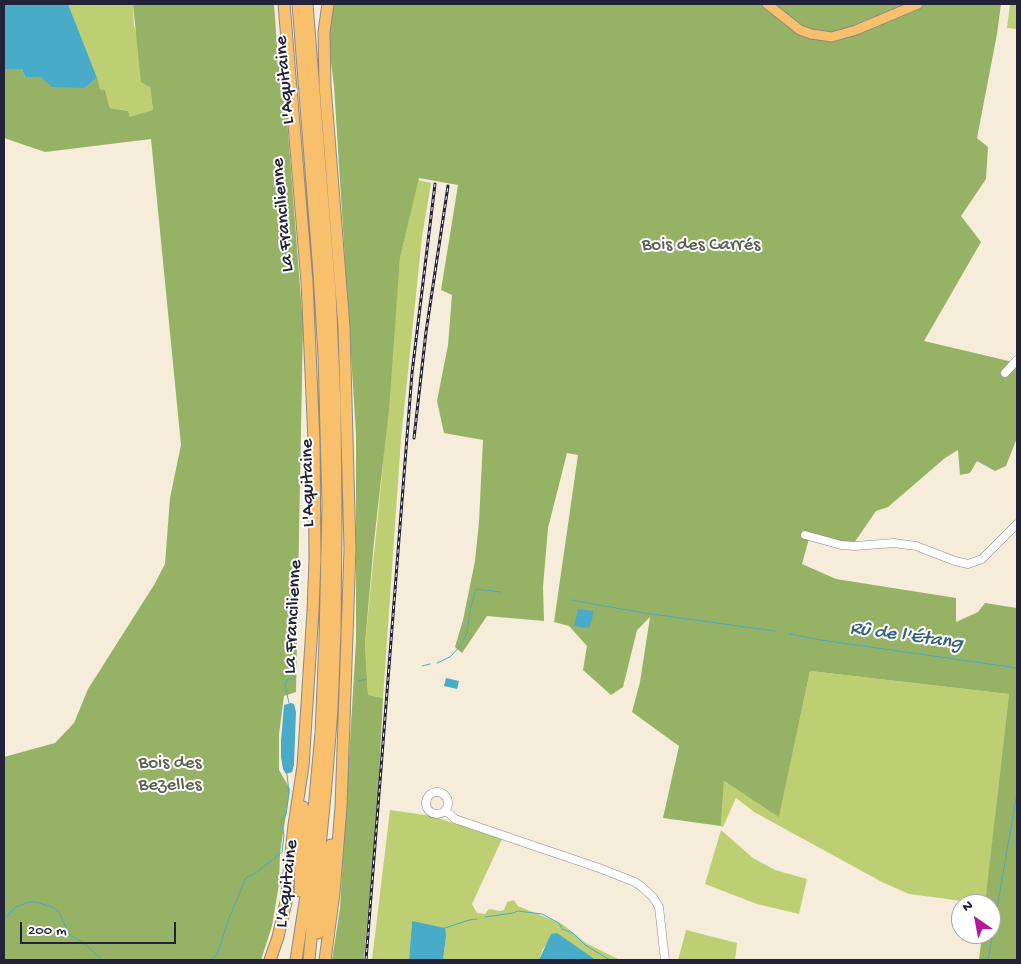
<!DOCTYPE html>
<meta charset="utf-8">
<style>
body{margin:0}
#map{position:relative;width:1021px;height:964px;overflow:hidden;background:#f5edda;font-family:"Gochi Hand",sans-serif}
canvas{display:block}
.frame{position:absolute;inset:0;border:5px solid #22223b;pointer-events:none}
.north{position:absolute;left:951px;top:894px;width:50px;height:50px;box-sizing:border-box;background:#fff;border:1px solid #a7a7b1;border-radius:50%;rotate:327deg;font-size:14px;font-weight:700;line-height:20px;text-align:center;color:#22223b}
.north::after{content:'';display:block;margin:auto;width:18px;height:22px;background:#b5179e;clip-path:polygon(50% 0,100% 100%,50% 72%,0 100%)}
.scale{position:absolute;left:20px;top:922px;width:156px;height:22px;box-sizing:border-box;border:2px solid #22223b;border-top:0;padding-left:6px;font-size:15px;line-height:18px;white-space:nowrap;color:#22223b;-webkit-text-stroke:4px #fff;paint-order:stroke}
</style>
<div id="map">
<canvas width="1021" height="964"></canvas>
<div class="frame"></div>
<div class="north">N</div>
<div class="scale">200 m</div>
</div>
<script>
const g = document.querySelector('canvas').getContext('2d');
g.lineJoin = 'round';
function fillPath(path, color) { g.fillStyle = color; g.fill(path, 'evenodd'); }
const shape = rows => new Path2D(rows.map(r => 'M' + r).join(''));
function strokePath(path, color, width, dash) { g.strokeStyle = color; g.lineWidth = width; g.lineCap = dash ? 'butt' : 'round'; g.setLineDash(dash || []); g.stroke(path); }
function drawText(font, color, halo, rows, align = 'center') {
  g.font = font + ' "Gochi Hand",sans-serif'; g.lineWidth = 4; g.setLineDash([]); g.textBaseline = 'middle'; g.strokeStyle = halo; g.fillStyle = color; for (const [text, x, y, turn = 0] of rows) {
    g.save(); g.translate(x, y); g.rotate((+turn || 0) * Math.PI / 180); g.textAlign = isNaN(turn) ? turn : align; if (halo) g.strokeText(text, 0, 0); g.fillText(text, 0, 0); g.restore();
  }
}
const green = shape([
 [68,4,133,4,134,25,150,87,153,110,130,118,128,111,110,108,105,90,100,89],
 [1010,4,1017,4,1017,29,1007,28],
 [418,180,431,183,422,237,401,439,383,698,368,695,365,644,382,474,400,258],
 [810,671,1009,694,986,899,970,902,909,894,882,882,754,812,736,798,723,827,721,826,724,781,779,816],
 [390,810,432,816,502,839,472,904,477,913,485,914,489,909,500,911,504,910,507,902,514,900,518,906,562,924,586,943,620,960,596,960,556,933,543,949,539,960,443,960,446,936,412,921,409,960,372,960],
 [721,830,753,858,775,870,807,879,799,914,757,904,705,884],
 [686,930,737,943,735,960,678,960]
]);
const forest = shape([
 [133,4,274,4,277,45,287,119,303,325,296,692,284,696,279,734,279,770,290,789,280,853,279,884,272,926,261,960,4,960,4,757,55,743,74,723,88,689,154,585,165,564,170,498,181,445,151,139,45,152,4,138,4,69,22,69,25,77,41,77,85,88,97,78,100,89,105,90,110,108,128,111,130,117,153,110,150,87,141,82],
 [334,4,1001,4,997,34,977,138,988,147,986,179,961,216,981,242,924,341,1017,363,1017,438,1006,466,995,471,977,461,970,473,960,475,958,450,945,458,888,507,876,511,854,543,810,535,802,564,836,579,956,598,956,622,978,612,985,603,1017,608,1017,960,979,960,982,934,991,934,991,904,985,904,1009,694,810,671,779,817,724,781,721,826,663,818,679,746,632,712,640,682,650,617,637,630,623,687,611,695,583,670,587,646,569,626,554,622,578,455,567,453,548,528,543,587,544,621,487,616,462,653,455,647,463,620,475,561,479,522,483,440,444,433,437,401,448,345,452,295,441,290,458,185,419,178,400,258,389,409,374,542,365,644,368,695,383,698,378,799,364,960,332,960,340,908,356,641,356,434,334,86,327,30]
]);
const water = shape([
 [4,4,68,4,97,78,85,88,52,87,41,77,25,77,22,69,4,69],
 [578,609,593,611,592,620,589,628,574,626],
 [446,678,459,681,457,689,444,686],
 [291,703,294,704,296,712,294,765,292,772,286,774,283,769,281,757,281,741,284,705],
 [412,921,445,928,446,936,443,960,409,960],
 [557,933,596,960,539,960,551,934]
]);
const stream = shape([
 [571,600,644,613,775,631],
 [790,634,821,640,1017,668],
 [437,663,450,657,461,645,467,633,470,611,476,589,501,592],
 [422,666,430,664],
 [358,681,366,679],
 [289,703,285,685,287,680,296,677],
 [485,917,513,913,518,911,542,914,559,923,562,929,573,933,585,945,610,960],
 [4,919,16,907,29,902,36,902,52,907,59,912,69,934,85,944,102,960],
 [445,928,469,920,477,919],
 [210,960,217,955,228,921,246,878,257,872,282,852,284,835,281,821,286,815,289,793,287,774],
 [988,960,1017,793]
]);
const minor = shape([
 [1005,373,1017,360],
 [805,535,841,545,855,546,894,543,916,546,955,561,968,564,982,559,1017,524],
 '426 803a11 11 0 1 1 22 0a11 11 0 1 1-22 0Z',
 [445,810,455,819,599,868,635,882,642,887,653,897,659,907,665,960]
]);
const major = shape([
 [767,4,800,30,811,34,832,37,856,30,918,4]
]);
const highway = shape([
 [307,4,330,292,335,406,336,524,335,630,332,709,326,785,309,960],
 [300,891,303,807],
 [318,933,331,845],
 [270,960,278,937,286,902,294,825,303,766,313,611,315,559,314,442,307,282,284,4],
 [296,960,306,895,321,733,325,640,328,505,324,356,319,273,298,4],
 [325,960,334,893,341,807,350,549,344,327,325,86,324,32,328,4]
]);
const rail = shape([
 [414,438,426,332,448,186],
 [366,960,412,373,435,184]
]);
const streetNames = [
 ["L'Aquitaine",286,80,-95],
 ["La Francilienne",284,215,-95],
 ["L'Aquitaine",309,483,-91],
 ["La Francilienne",294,617,-87],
 ["L'Aquitaine",288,884,-83]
];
const parkNames = [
 ["Bois des Carrés",701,246],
 ["Bois des",170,764],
 ["Bezelles",170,786]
];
const waterNames = [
 ["Rû de l'Étang",906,637,8]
];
fillPath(green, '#bdcf72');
fillPath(forest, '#96b264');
fillPath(water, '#48abc7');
strokePath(stream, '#48abc7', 1);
strokePath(minor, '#8c888a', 9);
strokePath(major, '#8c888a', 11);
strokePath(highway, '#8c888a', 13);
strokePath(minor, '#fff', 8);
strokePath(major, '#f8bf6c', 9);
strokePath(highway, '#f8bf6c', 11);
strokePath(rail, '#22223b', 3);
strokePath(rail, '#fff', 1, [4]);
drawText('19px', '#22223b', '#fff', streetNames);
drawText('19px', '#585f4e', '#fff', parkNames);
drawText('italic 20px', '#33607a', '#fff', waterNames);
</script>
